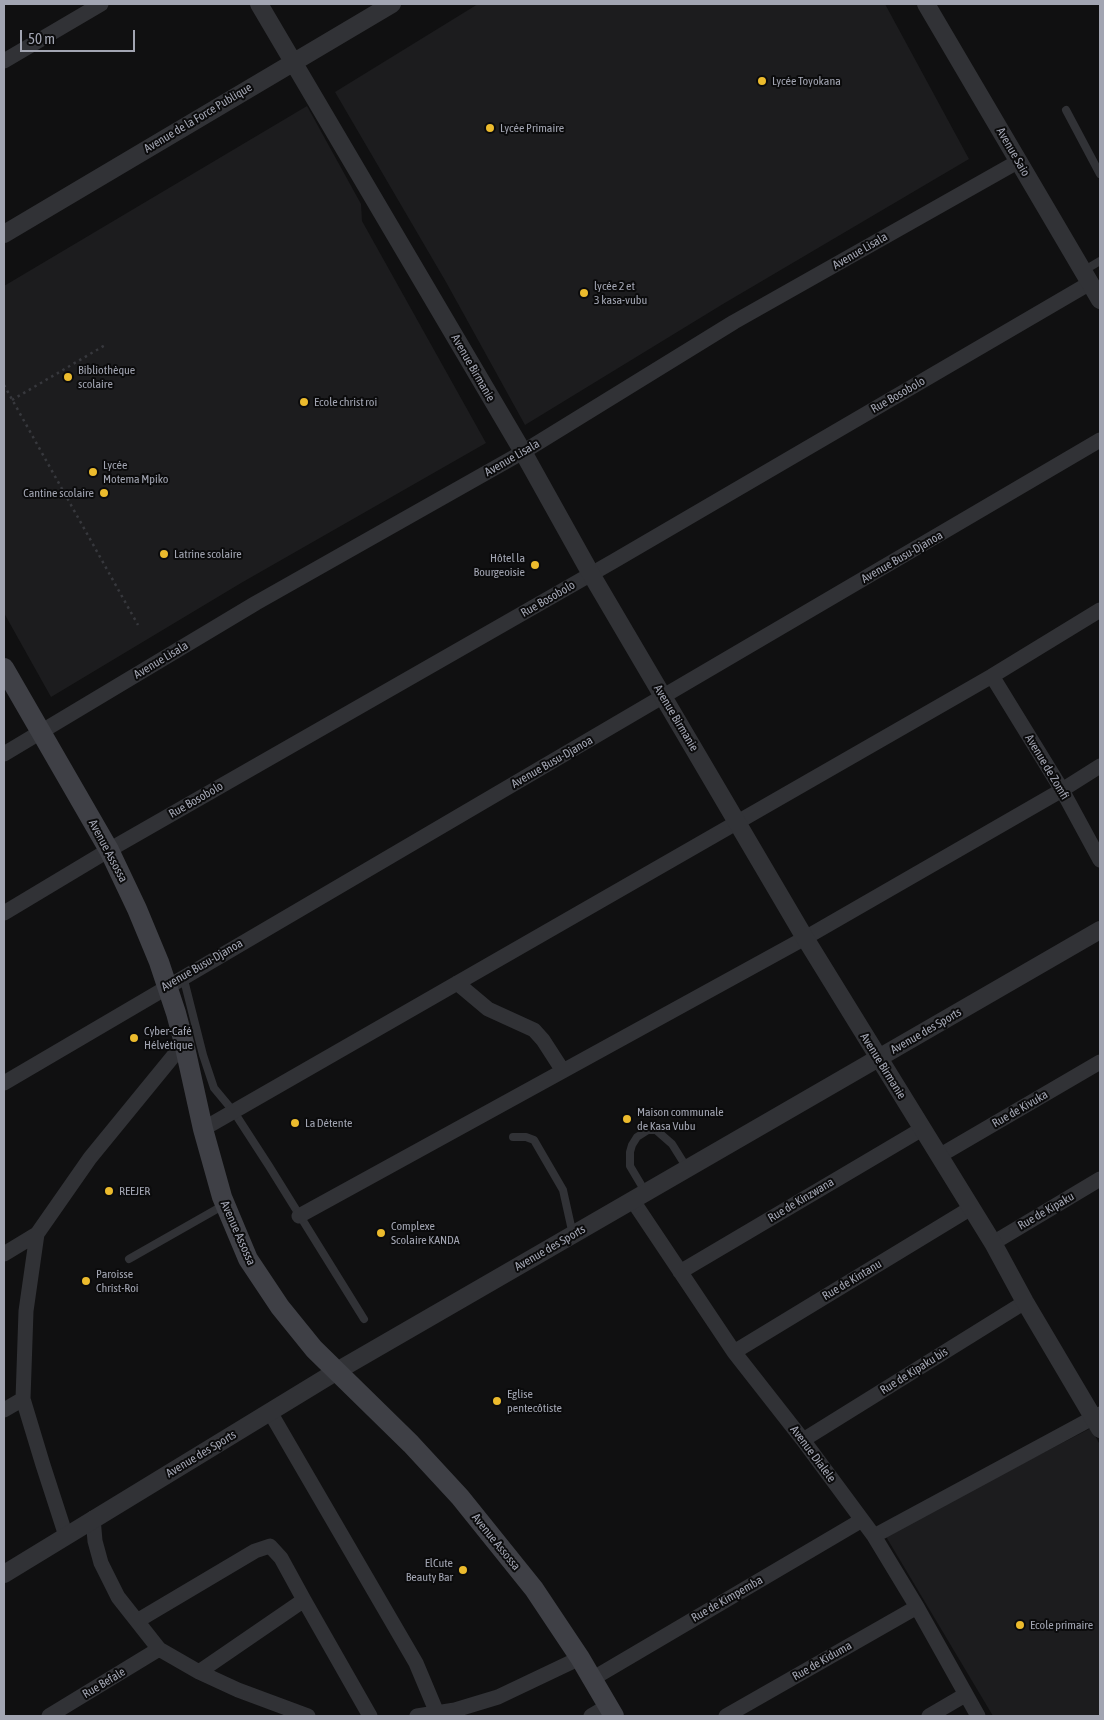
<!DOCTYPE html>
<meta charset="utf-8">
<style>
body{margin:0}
#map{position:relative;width:1104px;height:1720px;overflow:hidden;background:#101011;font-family:"Asap Condensed",sans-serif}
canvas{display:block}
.frame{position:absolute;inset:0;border:5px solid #a2a5b2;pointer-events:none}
.scale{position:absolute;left:20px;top:30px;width:115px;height:22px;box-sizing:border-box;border:2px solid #a2a5b2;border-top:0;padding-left:6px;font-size:15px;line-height:18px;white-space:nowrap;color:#a2a5b2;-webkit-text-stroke:4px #0b0b0c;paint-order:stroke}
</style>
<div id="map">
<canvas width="1104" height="1720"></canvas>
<div class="frame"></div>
<div class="scale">50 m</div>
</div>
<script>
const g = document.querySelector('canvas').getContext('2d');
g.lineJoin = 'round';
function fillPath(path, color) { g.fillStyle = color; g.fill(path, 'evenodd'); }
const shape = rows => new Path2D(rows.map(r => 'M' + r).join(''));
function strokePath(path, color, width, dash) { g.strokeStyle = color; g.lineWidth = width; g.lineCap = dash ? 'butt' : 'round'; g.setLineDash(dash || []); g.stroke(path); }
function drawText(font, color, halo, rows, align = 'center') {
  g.font = font + ' "Asap Condensed",sans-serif'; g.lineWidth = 4; g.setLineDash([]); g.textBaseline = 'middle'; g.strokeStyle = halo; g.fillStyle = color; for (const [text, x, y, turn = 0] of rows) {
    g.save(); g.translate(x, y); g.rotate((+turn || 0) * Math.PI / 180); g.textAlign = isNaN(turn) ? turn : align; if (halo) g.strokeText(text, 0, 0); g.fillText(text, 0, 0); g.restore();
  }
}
const built = shape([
 [478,4,885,4,969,159,723,304,525,425,446,282,335,92],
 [307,106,361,204,362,221,486,443,241,583,51,697,4,613,4,286],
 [1091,1428,1100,1445,1100,1716,993,1716,885,1535]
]);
const path = shape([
 [4,385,138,625],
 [12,400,107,344]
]);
const service = shape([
 [1066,110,1100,174],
 [1083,271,1100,261],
 [183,976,203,1055,214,1088,234,1112,269,1166,364,1319],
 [513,1137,526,1137,534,1140,563,1190,573,1235],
 [646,1193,630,1166,630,1152,632,1145,637,1137,648,1130,656,1130,672,1144,687,1168],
 [129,1259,224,1205]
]);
const minor = shape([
 [4,61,101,4],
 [992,676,1062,790,1100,860],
 [4,754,256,603,523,452,734,322,1019,161],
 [4,913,109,850,614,561,1090,283],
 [457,983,488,1009,534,1030,543,1040,563,1071],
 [4,1083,1100,440],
 [203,1129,992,676,1100,610],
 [939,1156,1100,1062],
 [633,1201,734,1352,803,1440,874,1536,917,1607,978,1716],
 [299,1216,805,938,1062,790,1100,766],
 [993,1243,1100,1179],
 [4,1254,37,1234],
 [680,1272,922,1129],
 [734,1352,971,1208],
 [4,1410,23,1399],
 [270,1412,416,1663,437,1713],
 [803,1440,1025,1302],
 [93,1518,95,1541,101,1563,118,1597,159,1649,199,1672,238,1690,308,1716],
 [66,1536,43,1465,23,1399,26,1311,37,1234,90,1158,184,1043],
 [874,1536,1100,1414],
 [137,1621,255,1551,270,1546,281,1558,304,1600,370,1716],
 [199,1672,304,1600],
 [592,1679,862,1520],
 [49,1716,159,1649],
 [417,1716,455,1710,498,1697,580,1658],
 [591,1716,608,1706],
 [726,1716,917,1607],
 [929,1716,965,1695]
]);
const tertiary = shape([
 [259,4,523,452,591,574,805,938,993,1243,1025,1302,1100,1429],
 [926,4,1100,300],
 [4,234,392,4],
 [4,1574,337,1371,1100,930]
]);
const secondary = shape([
 [4,668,109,850,137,909,159,962,176,1013,184,1043,203,1129,222,1197,248,1259,280,1307,314,1349,411,1444,460,1497,534,1589,580,1658,614,1716]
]);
const markers = [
 [762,81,5,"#ecbb2d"],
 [490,128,5,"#ecbb2d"],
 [584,293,5,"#ecbb2d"],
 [68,377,5,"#ecbb2d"],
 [304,402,5,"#ecbb2d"],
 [93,472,5,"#ecbb2d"],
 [104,493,5,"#ecbb2d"],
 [164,554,5,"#ecbb2d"],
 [535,565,5,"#ecbb2d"],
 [134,1038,5,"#ecbb2d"],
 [627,1119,5,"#ecbb2d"],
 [295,1123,5,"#ecbb2d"],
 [109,1191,5,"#ecbb2d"],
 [381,1233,5,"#ecbb2d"],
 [86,1281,5,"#ecbb2d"],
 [497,1401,5,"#ecbb2d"],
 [463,1570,5,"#ecbb2d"],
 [1020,1625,5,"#ecbb2d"]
];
const poiNames = [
 ["Lycée Toyokana",772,81],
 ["Lycée Primaire",500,128],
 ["lycée 2 et",594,286],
 ["3 kasa-vubu",594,300],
 ["Bibliothèque",78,370],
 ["scolaire",78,384],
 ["Ecole christ roi",314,402],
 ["Lycée",103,465],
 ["Motema Mpiko",103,479],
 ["Cantine scolaire",94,493,"right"],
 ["Latrine scolaire",174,554],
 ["Hôtel la",525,558,"right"],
 ["Bourgeoisie",525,572,"right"],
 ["Cyber-Café",144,1031],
 ["Hélvétique",144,1045],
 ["Maison communale",637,1112],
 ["de Kasa Vubu",637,1126],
 ["La Détente",305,1123],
 ["REEJER",119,1191],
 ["Complexe",391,1226],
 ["Scolaire KANDA",391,1240],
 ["Paroisse",96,1274],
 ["Christ-Roi",96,1288],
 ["Eglise",507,1394],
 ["pentecôtiste",507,1408],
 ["ElCute",453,1563,"right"],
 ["Beauty Bar",453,1577,"right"],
 ["Ecole primaire",1030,1625]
];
const streetNames = [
 ["Avenue de la Force Publique",198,118,-31],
 ["Avenue Saio",1013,152,60],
 ["Avenue Lisala",860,251,-30],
 ["Avenue Birmanie",473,368,60],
 ["Rue Bosobolo",898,395,-30],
 ["Avenue Lisala",512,458,-30],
 ["Avenue Busu-Djanoa",902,557,-30],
 ["Rue Bosobolo",548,599,-30],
 ["Avenue Lisala",161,660,-31],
 ["Avenue Birmanie",676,718,59],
 ["Avenue Busu-Djanoa",552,762,-30],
 ["Avenue de Zomfi",1047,767,59],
 ["Rue Bosobolo",196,800,-30],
 ["Avenue Assossa",108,851,62],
 ["Avenue Busu-Djanoa",202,965,-30],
 ["Avenue des Sports",926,1031,-30],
 ["Avenue Birmanie",883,1066,58],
 ["Rue de Kivuka",1020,1109,-30],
 ["Rue de Kinzwana",801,1200,-31],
 ["Rue de Kipaku",1046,1211,-30],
 ["Avenue Assossa",238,1233,66],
 ["Avenue des Sports",550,1248,-30],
 ["Rue de Kintanu",852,1280,-31],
 ["Rue de Kipaku bis",914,1371,-32],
 ["Avenue des Sports",201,1454,-31],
 ["Avenue Dialele",813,1454,53],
 ["Avenue Assossa",496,1542,51],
 ["Rue de Kimpemba",727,1599,-30],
 ["Rue de Kiduma",822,1661,-30],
 ["Rue Befale",104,1683,-31]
];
fillPath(built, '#1c1c1e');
strokePath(path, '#37383d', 2.5, [2.5, 4]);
strokePath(service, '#313236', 8);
strokePath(minor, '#313236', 15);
strokePath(tertiary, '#313236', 18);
strokePath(secondary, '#3f4046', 20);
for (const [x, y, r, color] of markers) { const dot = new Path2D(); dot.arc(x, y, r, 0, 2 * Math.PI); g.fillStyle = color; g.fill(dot); strokePath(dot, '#0b0b0c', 2); }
drawText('12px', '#a2a5b2', '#0b0b0c', poiNames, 'left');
drawText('12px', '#a2a5b2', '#0b0b0c', streetNames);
</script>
